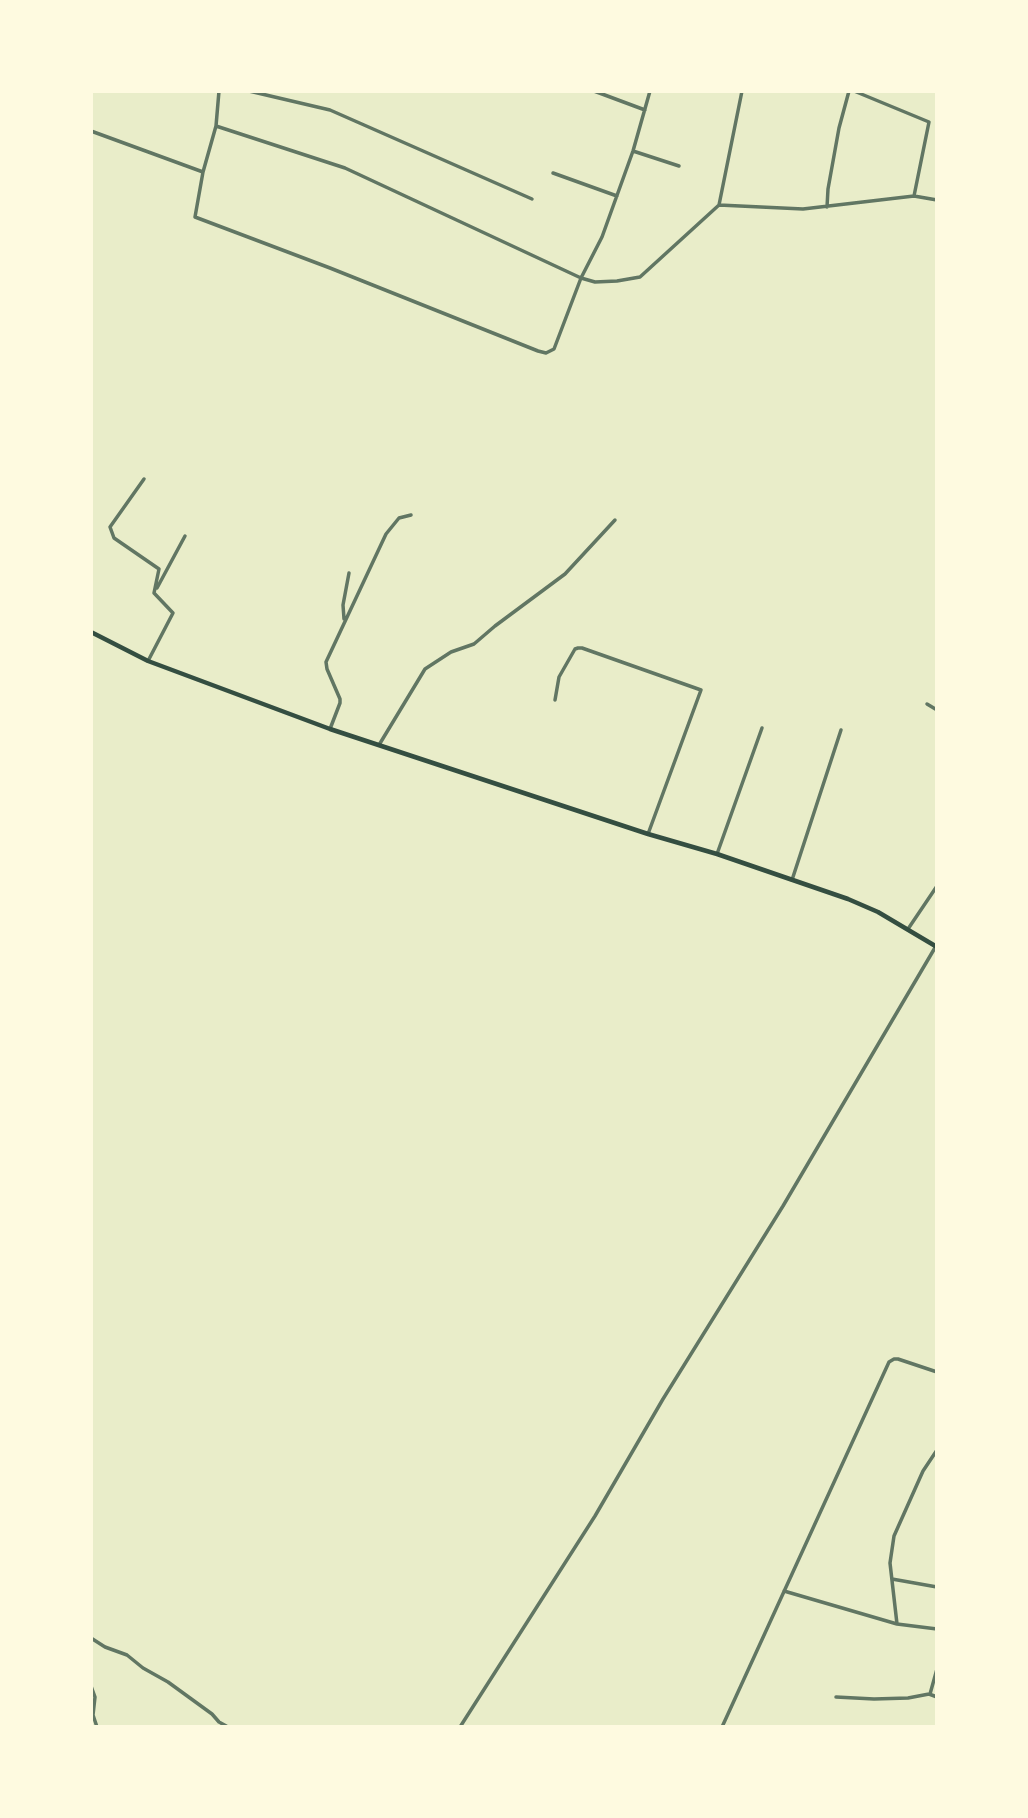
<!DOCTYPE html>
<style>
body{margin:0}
#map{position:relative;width:1028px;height:1818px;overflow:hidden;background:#e9edc9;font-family:"Golos Text",sans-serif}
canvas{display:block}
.frame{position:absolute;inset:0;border:93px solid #fefae0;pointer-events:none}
</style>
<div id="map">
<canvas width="1028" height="1818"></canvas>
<div class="frame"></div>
</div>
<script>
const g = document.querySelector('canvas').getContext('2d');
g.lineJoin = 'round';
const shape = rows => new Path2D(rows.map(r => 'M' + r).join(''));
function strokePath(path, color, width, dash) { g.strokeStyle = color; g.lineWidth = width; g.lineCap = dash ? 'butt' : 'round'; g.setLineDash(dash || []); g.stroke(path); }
const minor = shape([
 [219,91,216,126,203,172,195,217,330,268,538,351,546,353,554,349,581,278,602,237,633,151,650,91],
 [249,91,330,110,532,199],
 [594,91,645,110],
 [854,91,929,122,914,196],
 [216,126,345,168,581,278,595,282,617,281,640,277,719,205,742,91],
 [91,131,203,172],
 [633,151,679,166],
 [553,173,617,196],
 [719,205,803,209,914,196,937,200],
 [827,207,828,189,839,128,849,91],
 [144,479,110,527,114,538,159,569,154,593,173,613,148,661],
 [157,588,185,536],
 [344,619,343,605,349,573],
 [555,700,559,677,575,649,578,648,582,648,701,690,648,834],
 [927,704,937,710],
 [330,729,340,703,340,699,327,669,326,662,386,534,399,518,411,515],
 [379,745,425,669,451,652,474,644,495,626,565,574,615,520],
 [717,854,762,728],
 [792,880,841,730],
 [908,929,937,886],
 [892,1579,937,1587],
 [784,1591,897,1624,937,1629],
 [897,1624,890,1563,894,1536,923,1471,937,1450],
 [91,1638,105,1647,127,1655,143,1668,168,1682,212,1714,219,1722,228,1727],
 [91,1686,95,1697,93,1715,97,1727],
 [930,1694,937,1669],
 [836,1697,874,1699,908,1698,929,1694,937,1697],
 [460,1727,595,1516,663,1399,783,1206,936,946],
 [722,1727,889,1362,894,1359,898,1359,937,1372]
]);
const secondary = shape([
 [91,632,148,661,330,729,648,834,717,854,848,899,878,912,937,947]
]);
strokePath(minor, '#617663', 3.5);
strokePath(secondary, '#344e41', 4.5);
</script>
